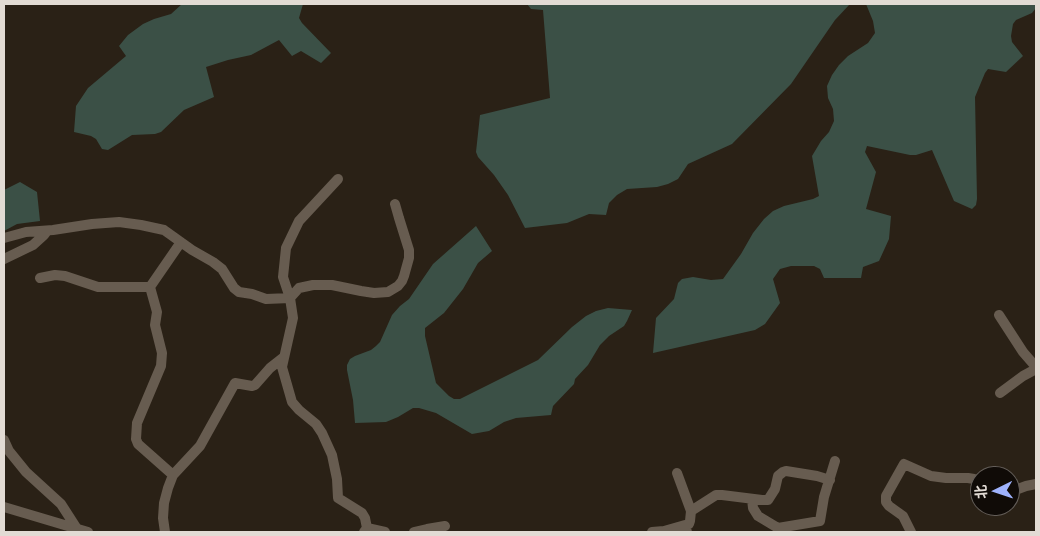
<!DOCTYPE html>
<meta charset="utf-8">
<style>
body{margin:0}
#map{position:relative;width:1040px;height:536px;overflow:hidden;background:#2a2116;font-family:"Source Serif 4","Noto Sans SC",serif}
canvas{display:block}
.frame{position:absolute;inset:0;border:5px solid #e2dbd4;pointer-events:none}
.north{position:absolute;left:970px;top:466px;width:50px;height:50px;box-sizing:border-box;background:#100b07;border:1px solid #645e59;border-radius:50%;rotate:266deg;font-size:14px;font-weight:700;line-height:20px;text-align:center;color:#e2dbd4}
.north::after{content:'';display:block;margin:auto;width:18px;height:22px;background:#9fb3fd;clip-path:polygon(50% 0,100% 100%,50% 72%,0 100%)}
</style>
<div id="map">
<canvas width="1040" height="536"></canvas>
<div class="frame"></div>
<div class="north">北</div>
</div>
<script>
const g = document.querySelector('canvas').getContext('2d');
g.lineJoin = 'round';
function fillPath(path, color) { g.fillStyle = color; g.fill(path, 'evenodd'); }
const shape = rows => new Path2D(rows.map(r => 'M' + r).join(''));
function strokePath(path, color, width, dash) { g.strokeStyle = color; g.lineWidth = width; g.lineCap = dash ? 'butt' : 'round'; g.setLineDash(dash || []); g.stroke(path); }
const green = shape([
 [182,4,303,4,299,18,302,23,331,53,321,63,301,51,292,56,279,40,251,55,228,60,206,67,214,97,184,110,161,132,155,134,132,135,108,150,102,149,96,139,91,136,74,132,76,106,88,88,126,56,119,46,128,35,143,24,154,19,171,14],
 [527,4,850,4,835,20,791,84,732,144,688,164,678,179,668,184,657,187,627,189,617,195,609,203,606,215,589,214,567,223,525,228,508,195,494,175,478,157,476,152,480,115,550,98,543,10,531,9],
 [866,4,1036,4,1036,8,1032,13,1016,20,1013,24,1011,36,1012,42,1023,56,1006,72,988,69,985,73,975,97,977,199,976,205,972,209,954,201,932,150,916,155,910,155,867,146,865,152,876,172,866,209,891,216,889,239,879,261,863,267,861,278,824,278,820,269,814,266,791,266,780,269,773,279,780,303,765,324,755,330,653,353,656,318,674,299,678,283,682,279,693,277,711,280,723,279,741,254,753,233,764,219,773,211,784,206,813,199,819,196,812,156,821,141,829,132,834,121,833,109,828,98,827,86,832,75,839,65,848,56,868,43,875,33,873,21],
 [20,182,37,192,40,221,17,224,4,231,4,190],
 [476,226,492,251,478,263,463,289,444,313,425,328,425,336,436,383,449,396,454,399,460,399,538,360,572,327,586,316,596,311,608,308,632,310,627,321,624,326,609,336,600,345,588,365,575,379,574,384,553,406,551,415,516,418,504,422,489,431,472,434,436,413,419,408,413,408,398,417,386,422,355,423,353,400,347,370,347,365,350,359,355,356,371,350,376,346,380,342,392,315,400,306,409,299,433,264]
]);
const minor = shape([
 [338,179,299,221,286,248,283,277,290,298,293,318,282,367,292,402,299,410,316,424,322,433,332,455,337,479,338,498,362,513,365,518,367,528],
 [4,238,26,232,53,230,92,224,119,222,141,225,164,230,192,250,213,262,222,269,234,288,239,292,252,294,266,299,290,298],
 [4,259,33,245,44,235,47,231],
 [40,278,55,275,65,276,98,287,150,287],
 [150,287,157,312,155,325,162,353,161,366,137,423,136,439,138,444,173,475],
 [150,287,181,242],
 [290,298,299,288,313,285,332,285,361,291,374,293,388,292,398,286,402,281,404,276,409,258,409,250,399,218,395,204],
 [999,315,1023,352,1036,367],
 [1000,393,1023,376,1036,369],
 [4,440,9,451,26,472,61,504,79,532],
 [677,473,691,511,690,521,689,524,685,525,687,532],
 [1010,492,1026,486,1036,484],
 [752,499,753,508,758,516,778,528,820,521,824,497,835,461],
 [4,507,88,532],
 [691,511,716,495,722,495,762,500,768,500,775,489,778,476,783,472,786,471,817,476,830,480],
 [165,532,163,518,164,503,168,488,173,475,200,446,235,383,252,386,255,385,270,368,284,357],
 [364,532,367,528,385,532],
 [414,532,427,529,445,526],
 [652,532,664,531,685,525],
 [911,532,903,516,889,506,886,502,886,496,904,464,931,476,946,478,968,478,974,479,980,482]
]);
fillPath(green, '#3b5046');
strokePath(minor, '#675c50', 10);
</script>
